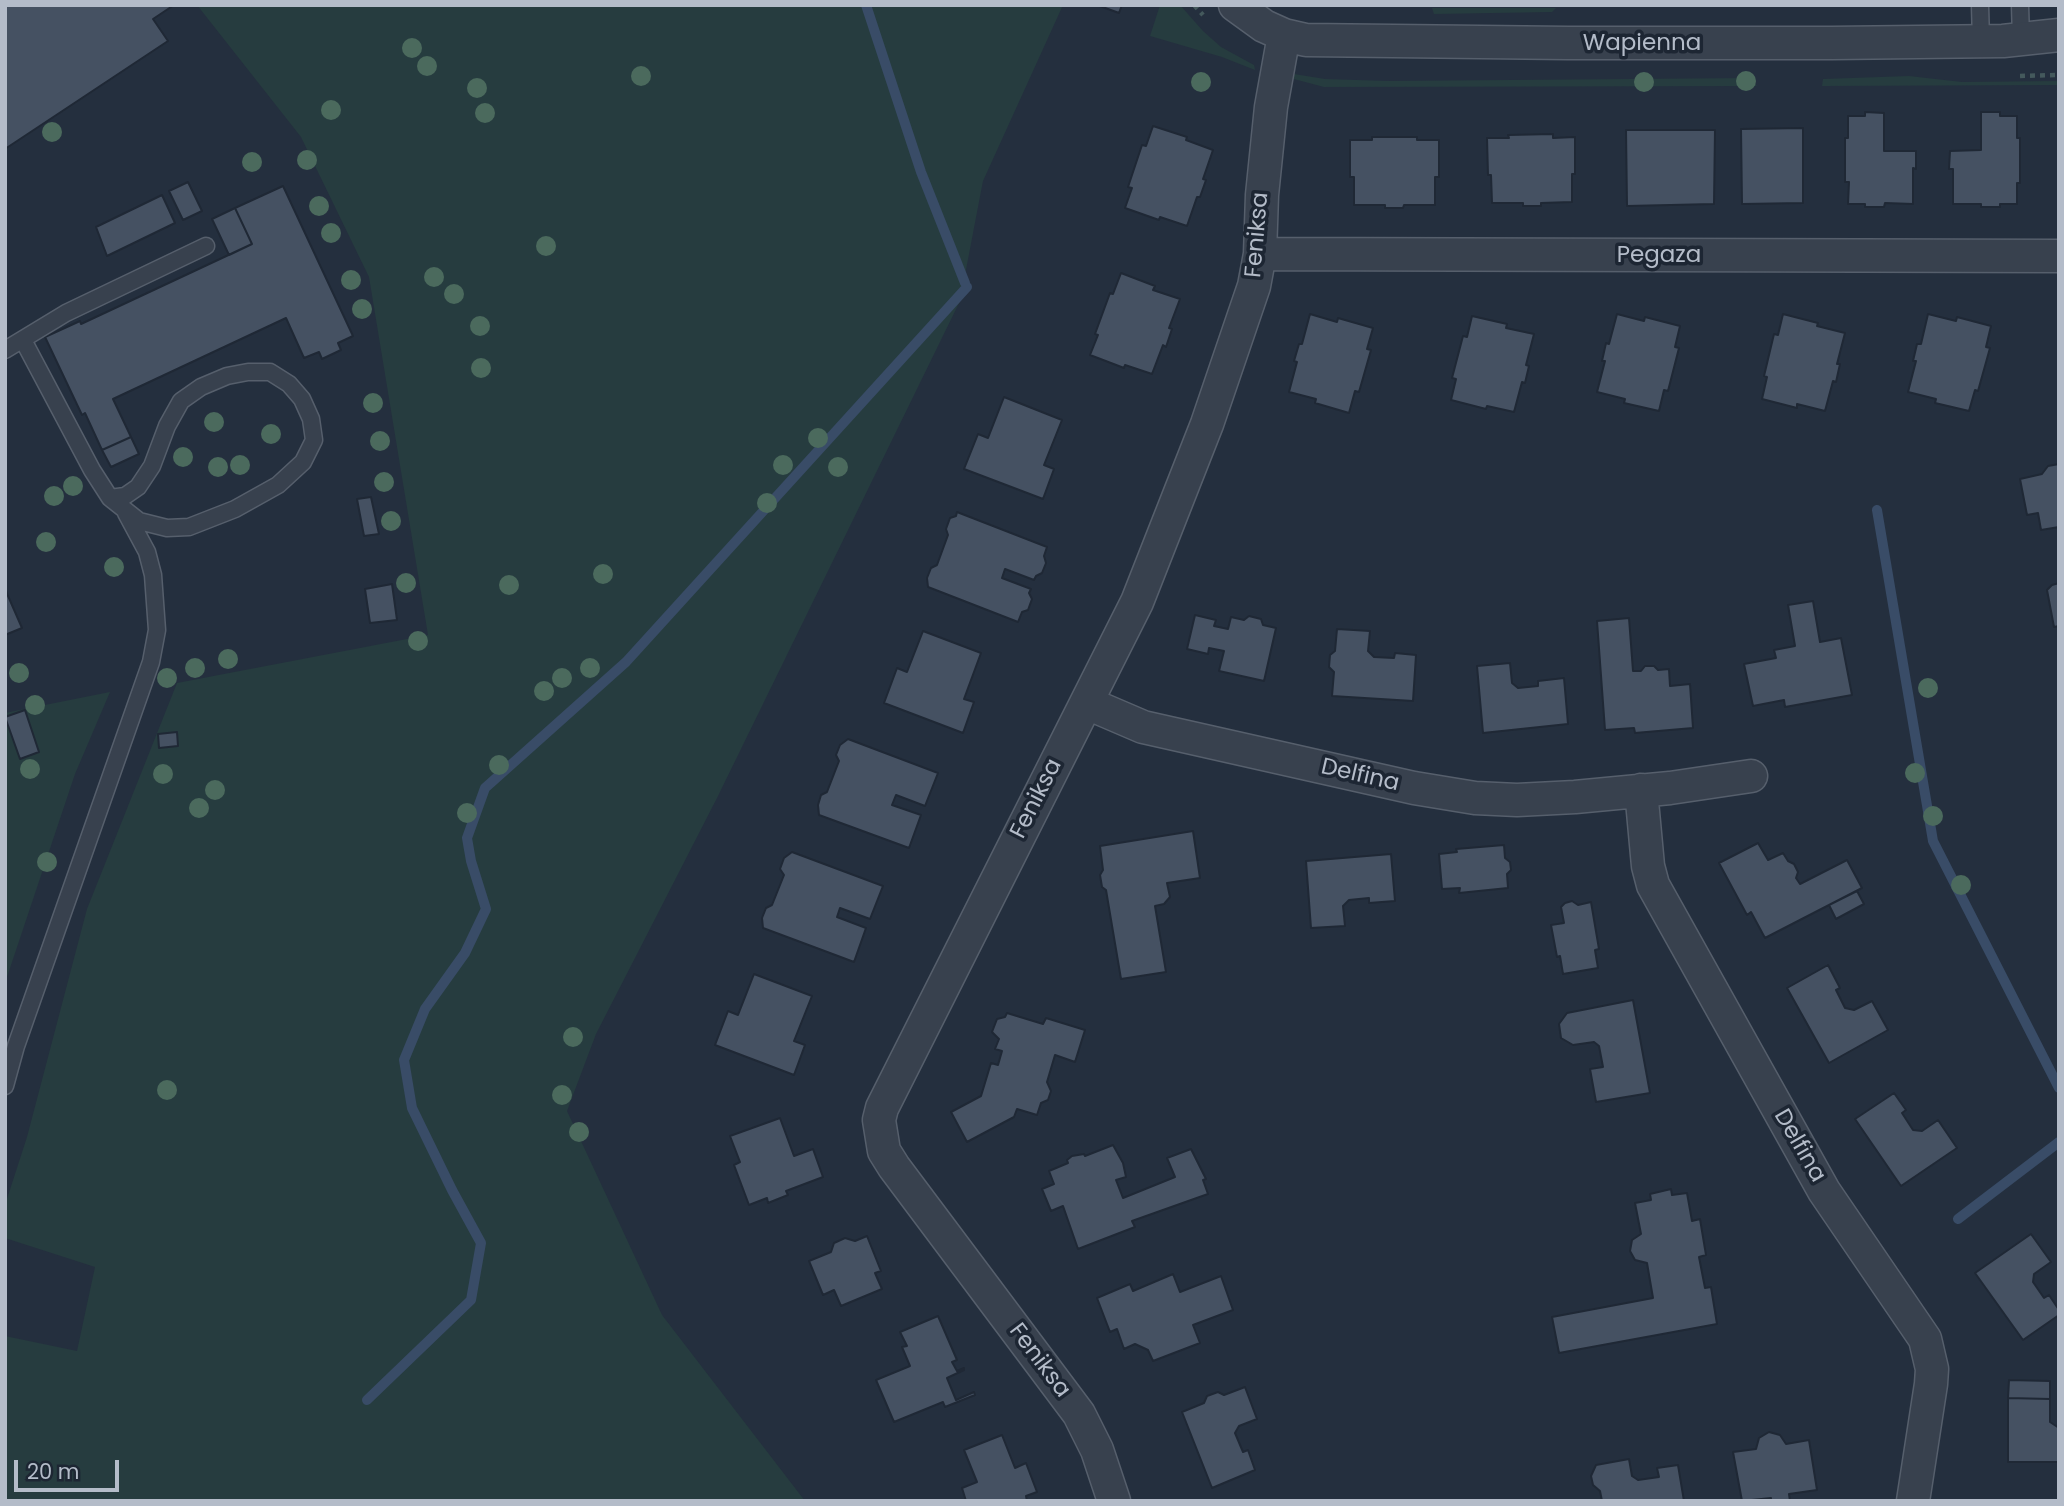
<!DOCTYPE html>
<style>
body{margin:0}
#map{position:relative;width:2064px;height:1506px;overflow:hidden;background:#242f3e;font-family:Poppins,sans-serif}
canvas{display:block}
.frame{position:absolute;inset:0;border:7px solid #b4bcc9;pointer-events:none}
.scale{position:absolute;left:14px;top:1460px;width:105px;height:32px;box-sizing:border-box;border:4px solid #b4bcc9;border-top:0;padding-left:9px;font-size:21px;line-height:24px;white-space:nowrap;color:#b4bcc9;-webkit-text-stroke:5px #1d2633;paint-order:stroke}
</style>
<div id="map">
<canvas width="2064" height="1506"></canvas>
<div class="frame"></div>
<div class="scale">20 m</div>
</div>
<script>
const g = document.querySelector('canvas').getContext('2d');
g.lineJoin = 'round';
function fillPath(path, color) { g.fillStyle = color; g.fill(path, 'evenodd'); }
const shape = rows => new Path2D(rows.map(r => 'M' + r).join(''));
function strokePath(path, color, width, dash) { g.strokeStyle = color; g.lineWidth = width; g.lineCap = dash ? 'butt' : 'round'; g.setLineDash(dash || []); g.stroke(path); }
function drawText(font, color, halo, rows, align = 'center') {
  g.font = font + ' Poppins,sans-serif'; g.lineWidth = 7; g.setLineDash([]); g.textBaseline = 'middle'; g.strokeStyle = halo; g.fillStyle = color; for (const [text, x, y, turn = 0] of rows) {
    g.save(); g.translate(x, y); g.rotate((+turn || 0) * Math.PI / 180); g.textAlign = isNaN(turn) ? turn : align; if (halo) g.strokeText(text, 0, 0); g.fillText(text, 0, 0); g.restore();
  }
}
const green = shape([
 [197,5,1063,5,983,181,960,301,717,798,596,1034,567,1111,662,1315,805,1501,5,1501,5,1336,77,1351,95,1267,5,1238,5,1205,27,1137,87,909,177,683,428,635,369,277,301,137],
 [1160,5,1180,5,1203,31,1221,47,1254,65,1255,70,1222,57,1150,36],
 [1432,8,1556,8,1552,12,1434,14],
 [1294,74,1325,79,1388,81,1750,78,1757,86,1324,87,1290,78],
 [1909,76,1962,82,2059,81,2059,85,1822,86,1823,79],
 [110,692,75,774,5,983,5,713]
]);
const stream = shape([
 [866,5,921,172,965,283],
 [1877,510,1933,841,2059,1088],
 [1958,1219,2059,1142],
 [367,1400,471,1300,481,1243,452,1190,412,1108,404,1060,425,1009,465,953,486,909,471,861,467,838,485,788,626,662,967,287]
]);
const building = shape([
 [5,5,174,5,153,19,168,41,5,149,5,5],
 [1097,5,1122,5,1119,13,1097,5],
 [1865,112,1884,113,1884,151,1916,151,1916,169,1913,168,1913,204,1885,203,1884,207,1865,207,1865,204,1848,204,1849,182,1845,182,1845,138,1848,138,1848,116,1865,116,1865,112],
 [1981,112,2000,112,2000,116,2017,116,2017,138,2020,138,2020,183,2017,183,2017,204,2000,204,2000,207,1981,207,1981,204,1953,204,1953,169,1949,169,1950,151,1981,150,1981,112],
 [1153,126,1187,137,1186,140,1213,150,1203,179,1206,180,1200,197,1197,197,1187,226,1160,217,1159,220,1125,208,1132,188,1128,187,1142,145,1146,146,1153,126],
 [1803,128,1803,203,1742,204,1741,129,1803,128],
 [1626,130,1715,130,1714,204,1627,206,1626,130],
 [1553,134,1553,138,1575,137,1575,174,1572,174,1572,202,1541,203,1541,206,1523,206,1523,203,1492,203,1491,175,1488,175,1487,138,1509,138,1508,135,1553,134],
 [1372,137,1417,137,1417,140,1439,140,1439,177,1435,177,1435,205,1404,205,1403,208,1385,208,1385,205,1354,205,1354,177,1350,177,1350,140,1372,140,1372,137],
 [188,182,202,211,183,220,169,191,188,182],
 [283,186,353,336,338,343,341,350,322,359,319,352,304,358,286,318,113,399,131,437,102,450,85,413,82,415,45,337,80,321,81,324,252,244,235,208,283,186],
 [162,195,175,223,107,256,96,227,162,195],
 [235,208,252,244,229,255,212,219,235,208],
 [1121,273,1155,286,1153,290,1180,299,1169,328,1172,329,1166,347,1163,345,1152,374,1125,365,1124,368,1090,355,1098,335,1095,334,1110,293,1113,294,1121,273],
 [1310,314,1337,322,1338,318,1373,328,1367,349,1371,350,1359,392,1355,391,1349,413,1315,403,1316,399,1289,392,1297,362,1294,361,1299,344,1302,344,1310,314],
 [1617,314,1644,321,1645,317,1680,326,1675,347,1679,348,1668,391,1664,390,1659,411,1624,403,1625,399,1597,392,1605,361,1602,361,1606,343,1609,344,1617,314],
 [1783,314,1818,323,1817,326,1845,333,1837,364,1840,364,1836,382,1833,381,1825,411,1797,404,1797,408,1762,399,1767,377,1764,376,1774,334,1778,335,1783,314],
 [1928,314,1956,321,1957,317,1991,326,1986,347,1990,348,1978,391,1975,390,1969,411,1935,403,1936,399,1908,392,1916,361,1913,361,1917,344,1921,344,1928,314],
 [1472,316,1507,324,1506,328,1534,334,1526,365,1529,366,1525,383,1522,382,1514,412,1487,406,1486,409,1451,400,1456,379,1452,378,1463,336,1467,337,1472,316],
 [1004,397,1062,420,1044,465,1054,469,1043,499,964,469,978,434,988,438,1004,397],
 [131,437,139,454,111,467,102,450,131,437],
 [2059,464,2059,527,2041,530,2038,513,2027,515,2020,479,2042,474,2048,466,2059,464],
 [371,497,379,534,364,536,357,499,371,497],
 [957,512,1047,547,1044,556,1046,563,1042,573,1036,576,1034,580,1005,569,1002,578,1031,589,1029,593,1032,599,1028,610,1022,612,1018,622,928,587,927,578,931,568,937,565,948,535,946,529,950,518,956,516,957,512],
 [2059,583,2059,626,2054,627,2047,590,2052,585,2059,583],
 [392,584,397,620,370,623,365,589,392,584],
 [5,589,22,628,5,635,5,589],
 [1813,601,1820,642,1841,638,1852,695,1785,707,1784,700,1753,706,1744,664,1776,658,1774,650,1795,646,1788,605,1813,601],
 [1195,615,1216,620,1214,626,1228,629,1231,617,1244,620,1249,616,1261,619,1263,625,1276,628,1264,681,1219,671,1224,651,1209,648,1208,654,1187,649,1195,615],
 [1629,618,1633,671,1641,671,1645,666,1654,666,1658,670,1669,669,1670,686,1690,684,1693,728,1635,733,1634,728,1605,730,1597,621,1629,618],
 [1337,629,1370,631,1368,651,1374,657,1394,658,1395,653,1416,655,1413,701,1332,696,1334,672,1329,667,1330,655,1335,651,1337,629],
 [923,631,981,653,964,699,974,702,963,733,884,703,897,668,907,672,923,631],
 [1510,663,1512,683,1518,688,1538,686,1538,681,1564,678,1568,724,1483,733,1477,666,1510,663],
 [25,710,39,752,20,759,5,717,25,710],
 [177,732,178,746,159,748,158,734,177,732],
 [848,739,938,773,925,806,896,795,892,805,921,815,909,848,819,815,818,805,821,795,827,792,839,761,836,755,840,745,848,739],
 [1193,831,1200,878,1167,883,1170,897,1164,904,1155,906,1166,972,1121,979,1106,890,1102,887,1100,875,1103,870,1100,846,1193,831],
 [1758,843,1768,860,1783,853,1788,861,1794,864,1798,872,1796,878,1800,884,1847,860,1862,888,1765,938,1751,912,1747,915,1719,863,1758,843],
 [1504,845,1505,858,1510,862,1511,870,1507,874,1508,888,1459,893,1460,888,1442,889,1439,854,1457,852,1456,849,1504,845],
 [792,852,883,886,870,919,840,908,837,917,866,928,854,962,763,928,762,918,766,908,772,905,784,875,780,869,784,858,792,852],
 [1391,854,1395,901,1369,903,1369,898,1349,900,1343,906,1345,926,1311,928,1306,861,1391,854],
 [1857,891,1864,904,1836,919,1829,905,1857,891],
 [1572,901,1578,905,1591,902,1599,949,1595,950,1598,968,1563,974,1560,956,1557,957,1551,925,1564,923,1561,907,1565,903,1572,901],
 [1828,965,1840,988,1836,990,1845,1008,1854,1010,1872,1001,1888,1030,1829,1063,1787,988,1828,965],
 [754,974,812,996,794,1041,805,1045,794,1075,715,1045,728,1011,738,1015,754,974],
 [1633,1000,1650,1093,1596,1102,1590,1069,1603,1067,1599,1046,1594,1042,1573,1045,1561,1038,1559,1024,1567,1013,1633,1000],
 [1007,1013,1043,1024,1046,1018,1085,1030,1075,1062,1055,1055,1047,1082,1051,1091,1048,1100,1041,1103,1037,1115,1017,1109,1014,1117,967,1142,951,1112,981,1096,991,1063,998,1065,1002,1051,995,1049,999,1039,992,1032,997,1019,1005,1017,1007,1013],
 [1894,1093,1906,1110,1902,1113,1913,1130,1922,1131,1938,1120,1957,1148,1901,1186,1855,1119,1894,1093],
 [780,1118,794,1156,813,1149,823,1177,786,1191,788,1195,768,1203,767,1198,749,1205,734,1165,740,1162,730,1136,780,1118],
 [1113,1145,1123,1163,1126,1177,1116,1180,1123,1198,1175,1177,1167,1158,1191,1149,1206,1179,1203,1180,1208,1194,1132,1221,1135,1227,1078,1249,1063,1206,1051,1211,1042,1189,1054,1184,1049,1171,1068,1163,1067,1160,1072,1156,1084,1154,1085,1156,1113,1145],
 [1671,1189,1672,1195,1687,1193,1692,1221,1700,1219,1706,1255,1699,1257,1705,1288,1711,1287,1717,1324,1559,1353,1552,1317,1653,1298,1647,1263,1635,1260,1630,1251,1632,1240,1641,1234,1635,1203,1651,1200,1650,1194,1671,1189],
 [2031,1234,2051,1262,2034,1274,2033,1282,2044,1298,2049,1295,2059,1310,2059,1315,2023,1340,1975,1273,2031,1234],
 [867,1236,881,1271,875,1273,882,1289,841,1306,834,1290,823,1295,809,1261,831,1252,834,1243,845,1238,855,1241,867,1236],
 [1173,1274,1180,1292,1221,1276,1233,1310,1193,1325,1200,1343,1153,1361,1148,1350,1135,1344,1124,1349,1117,1329,1110,1332,1097,1298,1130,1284,1133,1291,1173,1274],
 [938,1316,957,1360,952,1362,957,1371,964,1368,964,1370,947,1378,956,1400,974,1392,975,1395,945,1407,943,1402,894,1422,876,1380,910,1366,902,1347,907,1346,900,1332,938,1316],
 [2009,1380,2050,1381,2050,1399,2008,1398,2009,1380],
 [1245,1387,1257,1419,1239,1426,1235,1433,1243,1452,1248,1450,1255,1470,1212,1488,1182,1412,1204,1403,1207,1396,1218,1392,1224,1395,1245,1387],
 [2008,1398,2050,1399,2050,1422,2059,1428,2059,1462,2008,1462,2008,1398],
 [1769,1432,1780,1435,1786,1444,1809,1440,1817,1490,1789,1494,1790,1501,1771,1501,1771,1498,1742,1501,1733,1452,1756,1449,1759,1438,1769,1432],
 [1002,1435,1015,1468,1026,1463,1037,1492,1026,1496,1027,1501,966,1501,962,1488,977,1482,964,1450,1002,1435],
 [1629,1459,1632,1476,1638,1480,1659,1477,1657,1468,1678,1465,1684,1501,1602,1501,1600,1491,1593,1485,1591,1476,1596,1465,1629,1459]
]);
const path = shape([
 [1194,5,1203,15],
 [2020,76,2059,75]
]);
const service = shape([
 [1980,5,1981,41],
 [2020,5,2021,39],
 [23,340,92,470,110,498,139,521,167,528,189,527,235,509,278,485,303,462,314,440,311,419,302,399,289,384,270,372,248,372,227,376,201,387,181,401,167,426,152,466,138,487,125,496,110,498],
 [5,350,66,313,206,246],
 [5,1086,16,1046,151,662,157,630,153,575,147,552,126,513]
]);
const minor = shape([
 [1235,5,1264,26,1284,35,1306,40,1568,43,1832,43,2003,41,2059,35],
 [1260,254,2059,256],
 [1087,703,1143,727,1414,788,1475,798,1517,800,1575,797,1670,788,1751,776],
 [1641,790,1648,866,1653,885,1824,1191,1925,1339,1932,1369,1931,1384,1913,1501],
 [1114,1501,1097,1450,1079,1414,894,1167,884,1151,879,1120,882,1108,1137,602,1207,424,1254,286,1260,254,1262,195,1271,107,1284,35]
]);
const trees = [
 [412,48],
 [427,66],
 [641,76],
 [1746,81],
 [1201,82],
 [1644,82],
 [477,88],
 [331,110],
 [485,113],
 [52,132],
 [307,160],
 [252,162],
 [319,206],
 [331,233],
 [546,246],
 [434,277],
 [351,280],
 [454,294],
 [362,309],
 [480,326],
 [481,368],
 [373,403],
 [214,422],
 [271,434],
 [818,438],
 [380,441],
 [183,457],
 [240,465],
 [783,465],
 [218,467],
 [838,467],
 [384,482],
 [73,486],
 [54,496],
 [767,503],
 [391,521],
 [46,542],
 [114,567],
 [603,574],
 [406,583],
 [509,585],
 [418,641],
 [228,659],
 [195,668],
 [590,668],
 [19,673],
 [167,678],
 [562,678],
 [1928,688],
 [544,691],
 [35,705],
 [499,765],
 [30,769],
 [1915,773],
 [163,774],
 [215,790],
 [199,808],
 [467,813],
 [1933,816],
 [47,862],
 [1961,885],
 [573,1037],
 [167,1090],
 [562,1095],
 [579,1132]
];
const streetNames = [
 ["Wapienna",1642,44],
 ["Feniksa",1258,235,-85],
 ["Pegaza",1659,256],
 ["Delfina",1360,776,13],
 ["Feniksa",1037,799,-63],
 ["Delfina",1799,1146,60],
 ["Feniksa",1039,1361,53]
];
fillPath(green, '#263c3f');
strokePath(stream, '#394c67', 10);
fillPath(building, '#455162');
strokePath(building, '#1f2835', 2);
strokePath(service, '#565f6c', 19);
strokePath(minor, '#565f6c', 35);
strokePath(path, '#44595c', 4.5, [5, 5]);
strokePath(service, '#38414e', 16);
strokePath(minor, '#38414e', 32);
g.fillStyle = '#4b6a5d';
for (const [x, y] of trees) { g.beginPath(); g.arc(x, y, 10, 0, 2 * Math.PI); g.fill(); }
drawText('23px', '#b4bcc9', '#1d2633', streetNames);
</script>
